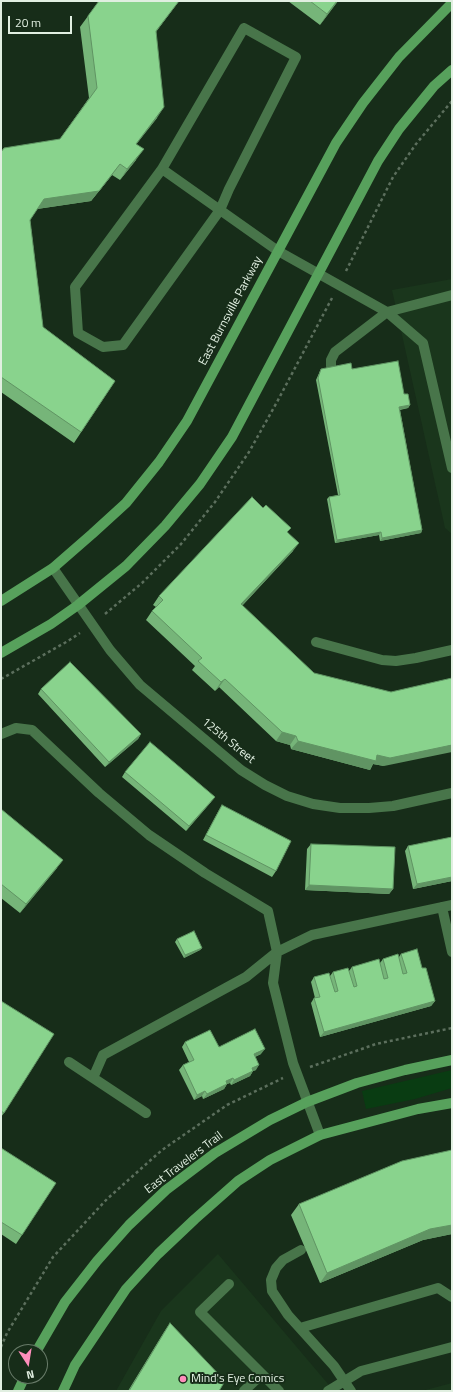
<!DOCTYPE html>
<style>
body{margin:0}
#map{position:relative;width:453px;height:1392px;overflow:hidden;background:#172d19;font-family:"Titillium Web",sans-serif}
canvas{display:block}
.frame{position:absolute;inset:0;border:2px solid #e1efe1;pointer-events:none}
.north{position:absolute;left:8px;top:1344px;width:40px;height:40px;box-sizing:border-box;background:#172d19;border:1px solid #687b69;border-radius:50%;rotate:168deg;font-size:11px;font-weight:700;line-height:16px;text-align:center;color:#e1efe1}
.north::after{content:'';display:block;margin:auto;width:14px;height:18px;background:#fe8ebb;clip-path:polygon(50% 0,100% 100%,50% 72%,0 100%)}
.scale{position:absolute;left:8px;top:16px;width:64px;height:18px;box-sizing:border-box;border:2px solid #e1efe1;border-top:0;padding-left:5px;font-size:12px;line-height:14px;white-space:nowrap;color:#e1efe1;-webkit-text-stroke:3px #172d19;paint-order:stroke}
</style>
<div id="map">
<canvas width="453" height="1392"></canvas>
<div class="frame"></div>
<div class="north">N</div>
<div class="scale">20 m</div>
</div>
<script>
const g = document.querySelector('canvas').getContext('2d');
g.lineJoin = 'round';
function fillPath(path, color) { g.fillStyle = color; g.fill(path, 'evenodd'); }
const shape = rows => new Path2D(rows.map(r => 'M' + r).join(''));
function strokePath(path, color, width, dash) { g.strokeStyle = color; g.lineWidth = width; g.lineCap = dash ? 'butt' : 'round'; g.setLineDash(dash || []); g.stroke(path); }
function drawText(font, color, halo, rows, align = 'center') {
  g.font = font + ' "Titillium Web",sans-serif'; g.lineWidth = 4; g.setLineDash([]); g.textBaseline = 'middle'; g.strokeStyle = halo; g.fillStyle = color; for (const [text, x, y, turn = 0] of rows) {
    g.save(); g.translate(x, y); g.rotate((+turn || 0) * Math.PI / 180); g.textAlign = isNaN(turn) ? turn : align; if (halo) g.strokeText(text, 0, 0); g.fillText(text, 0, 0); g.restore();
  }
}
const built = shape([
 [452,279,452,534,445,528,392,290],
 [218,1254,334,1391,116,1391,161,1311],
 [452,1383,452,1391,422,1391]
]);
const green = shape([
 [452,1070,452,1088,415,1099,366,1109,362,1091]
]);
const path = shape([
 [346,271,393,177,416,144,452,101],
 [105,614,142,583,181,544,215,502,249,452,277,402,332,298],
 [1,679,68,641,80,633],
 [310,1067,376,1044,452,1028],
 [1,1347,7,1333,53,1257,107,1199,162,1150,227,1105,283,1078]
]);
const lane = shape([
 [244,28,296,57,229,189,220,210,123,345,103,347,78,333,75,287,162,169,244,28],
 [162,169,278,251,387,312,423,343,452,468],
 [331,366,331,360,335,352,387,312,452,295],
 [316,642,382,660,396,661,416,658,452,650],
 [1,734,16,728,32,730,99,793,149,835,205,873,268,911,277,952,273,983,293,1063,320,1135],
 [442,907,452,952],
 [69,1062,146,1113],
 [93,1078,103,1055,246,977,277,952,312,935,452,905],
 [301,1250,283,1260,276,1268,271,1280,272,1291,288,1315,334,1366,351,1391],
 [229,1284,200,1312,279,1391],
 [300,1328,438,1288,452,1297],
 [244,1391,262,1374],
 [328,1391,361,1371,452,1347]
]);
const street = shape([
 [53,568,110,650,140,685,241,770,265,785,287,796,313,804,340,808,369,808,393,806,452,793]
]);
const secondary = shape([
 [1,601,53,568,92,534,126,503,159,462,187,421,336,143,363,103,399,57,452,3],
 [1,653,51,624,78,605,126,566,165,526,200,484,232,437,378,161,399,129,434,86,452,70],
 [36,1352,65,1302,97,1261,129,1225,166,1190,215,1153,270,1120,307,1102,357,1083,405,1070,452,1060],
 [18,1391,25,1376],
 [63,1391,75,1365,126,1289,158,1254,195,1219,238,1181,270,1160,320,1135,418,1109,452,1103]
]);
const wall = shape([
 [99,1,179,1,156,32,157,118,136,144,136,160,120,180,112,175,91,201,37,209,30,220,43,327,115,381,74,443,1,392,1,152,60,139,89,98,80,27],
 [288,1,338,1,320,25],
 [321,369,352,369,404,394,410,405,408,408,400,410,422,530,421,533,380,541,379,535,335,543,327,499,329,497,338,495,316,380,320,371],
 [288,532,293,551,242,606,384,766,373,764,370,770,291,749,290,745,276,741,219,687,215,691,192,670,195,666,146,620,152,611,156,607,153,605,159,596],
 [41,689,141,734,138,739,105,767,38,694],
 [125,772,211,802,186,831,122,777],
 [222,805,276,871,272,877,203,840,219,810],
 [1,809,57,868,20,913,1,898],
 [452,837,452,881,413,889,405,851,408,846],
 [311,844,393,889,389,894,305,890,307,849],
 [177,939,202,948,200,950,184,958,175,942],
 [401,954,422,968,435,1001,431,1006,320,1037,311,1003,314,998,315,998,311,982,314,977,330,976,333,972,349,971,352,967,380,963,383,959,399,957],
 [1,1001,4,1113,1,1117],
 [185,1042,219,1047,261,1054,255,1057,256,1070,253,1071,250,1076,231,1085,230,1083,227,1084,224,1089,203,1099,202,1096,194,1100,179,1070,183,1065,189,1062,182,1047],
 [1,1148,22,1235,16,1244,1,1234],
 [452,1150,452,1234,423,1240,320,1283,291,1215,299,1204],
 [170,1323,219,1391,128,1391,164,1332]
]);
const shadedWall = shape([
 [337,1,338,1,320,25,327,14],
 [164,107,157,118,128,155,136,144],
 [144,149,136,160,120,180,127,169],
 [120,164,112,175,91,201,37,209,44,199],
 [410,405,408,408,397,410,399,407],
 [422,530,421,533,380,541,382,538],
 [381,532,379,535,335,543,337,540],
 [299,543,293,551,235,613,241,604],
 [225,679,219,687,215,691,221,682],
 [282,732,296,736,290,745,276,741],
 [141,734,138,739,105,767,109,762],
 [298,741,377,755,452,745,452,752,384,766,373,764,370,770,291,749],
 [215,797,211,802,186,831,189,826],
 [63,860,57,868,20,913,26,904],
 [452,877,452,881,413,889,417,884],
 [309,885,393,889,389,894,305,890],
 [202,948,200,950,184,958,185,955],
 [435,1001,431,1006,320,1037,324,1032],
 [265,1049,261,1054,250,1059,254,1054],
 [259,1065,256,1070,253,1071,250,1076,231,1085,234,1080,252,1068],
 [233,1078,230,1083,227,1084,224,1089,203,1099,207,1094,226,1081],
 [205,1091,202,1096,194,1100,197,1095],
 [452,1225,452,1234,423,1240,320,1283,327,1273,430,1229]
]);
const building = shape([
 [99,1,179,1,156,31,164,107,136,144,144,149,127,169,120,164,99,191,44,199,30,220,43,327,115,381,81,432,1,377,1,152,4,148,60,139,97,88,88,16,99,1],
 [310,1,337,1,327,14,310,1],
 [398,361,404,394,408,394,410,405,399,407,422,530,382,538,381,532,337,540,329,497,340,495,318,378,321,369,351,363,352,369,398,361],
 [252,497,263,508,266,505,291,528,287,532,299,543,241,604,314,673,391,692,452,678,452,745,390,758,377,755,376,761,298,741,296,736,282,732,225,679,221,682,198,661,202,658,152,611,163,600,159,596,252,497],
 [70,662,141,734,109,762,41,689,70,662],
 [150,742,215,797,189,826,125,772,150,742],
 [222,805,291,841,276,871,206,835,222,805],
 [1,809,63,860,26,904,1,884,1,809],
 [452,837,452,877,417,884,408,846,452,837],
 [311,844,395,847,393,889,309,885,311,844],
 [194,931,202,948,185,955,177,939,194,931],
 [417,949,422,968,426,968,435,1001,324,1032,314,998,320,997,314,977,329,973,335,992,338,991,333,972,348,968,354,987,357,986,352,967,379,959,384,979,388,978,383,959,398,954,403,974,407,973,401,954,417,949],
 [1,1001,54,1034,4,1113,1,1111,1,1001],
 [255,1029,265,1049,254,1054,259,1065,252,1068,253,1071,234,1080,233,1078,226,1081,227,1084,207,1094,205,1091,197,1095,183,1065,194,1060,185,1042,210,1030,219,1047,255,1029],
 [1,1148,56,1183,22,1235,1,1222,1,1148],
 [452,1150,452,1225,430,1229,327,1273,299,1204,402,1161,452,1150],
 [170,1323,225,1381,219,1391,129,1391,170,1323]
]);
const markers = [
 [183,1379,4,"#fe8ebb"]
];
const streetNames = [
 ["East Burnsville Parkway",231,311,-62],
 ["125th Street",228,741,39],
 ["East Travelers Trail",184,1163,-37]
];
const poiNames = [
 ["Mind's Eye Comics",191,1379]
];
fillPath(built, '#1a361c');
fillPath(green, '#093c12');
strokePath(path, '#5c6f5d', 2.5, [3, 3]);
strokePath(lane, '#48754a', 10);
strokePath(street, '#48754a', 10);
strokePath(secondary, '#57a15c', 10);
fillPath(wall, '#76b579');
fillPath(shadedWall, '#609463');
fillPath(building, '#89d38d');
strokePath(building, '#609463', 1);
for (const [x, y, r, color] of markers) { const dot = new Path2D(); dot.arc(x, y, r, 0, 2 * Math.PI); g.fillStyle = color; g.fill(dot); strokePath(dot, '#172d19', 1.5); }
drawText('12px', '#e1efe1', '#172d19', streetNames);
drawText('12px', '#e1efe1', '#172d19', poiNames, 'left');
</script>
